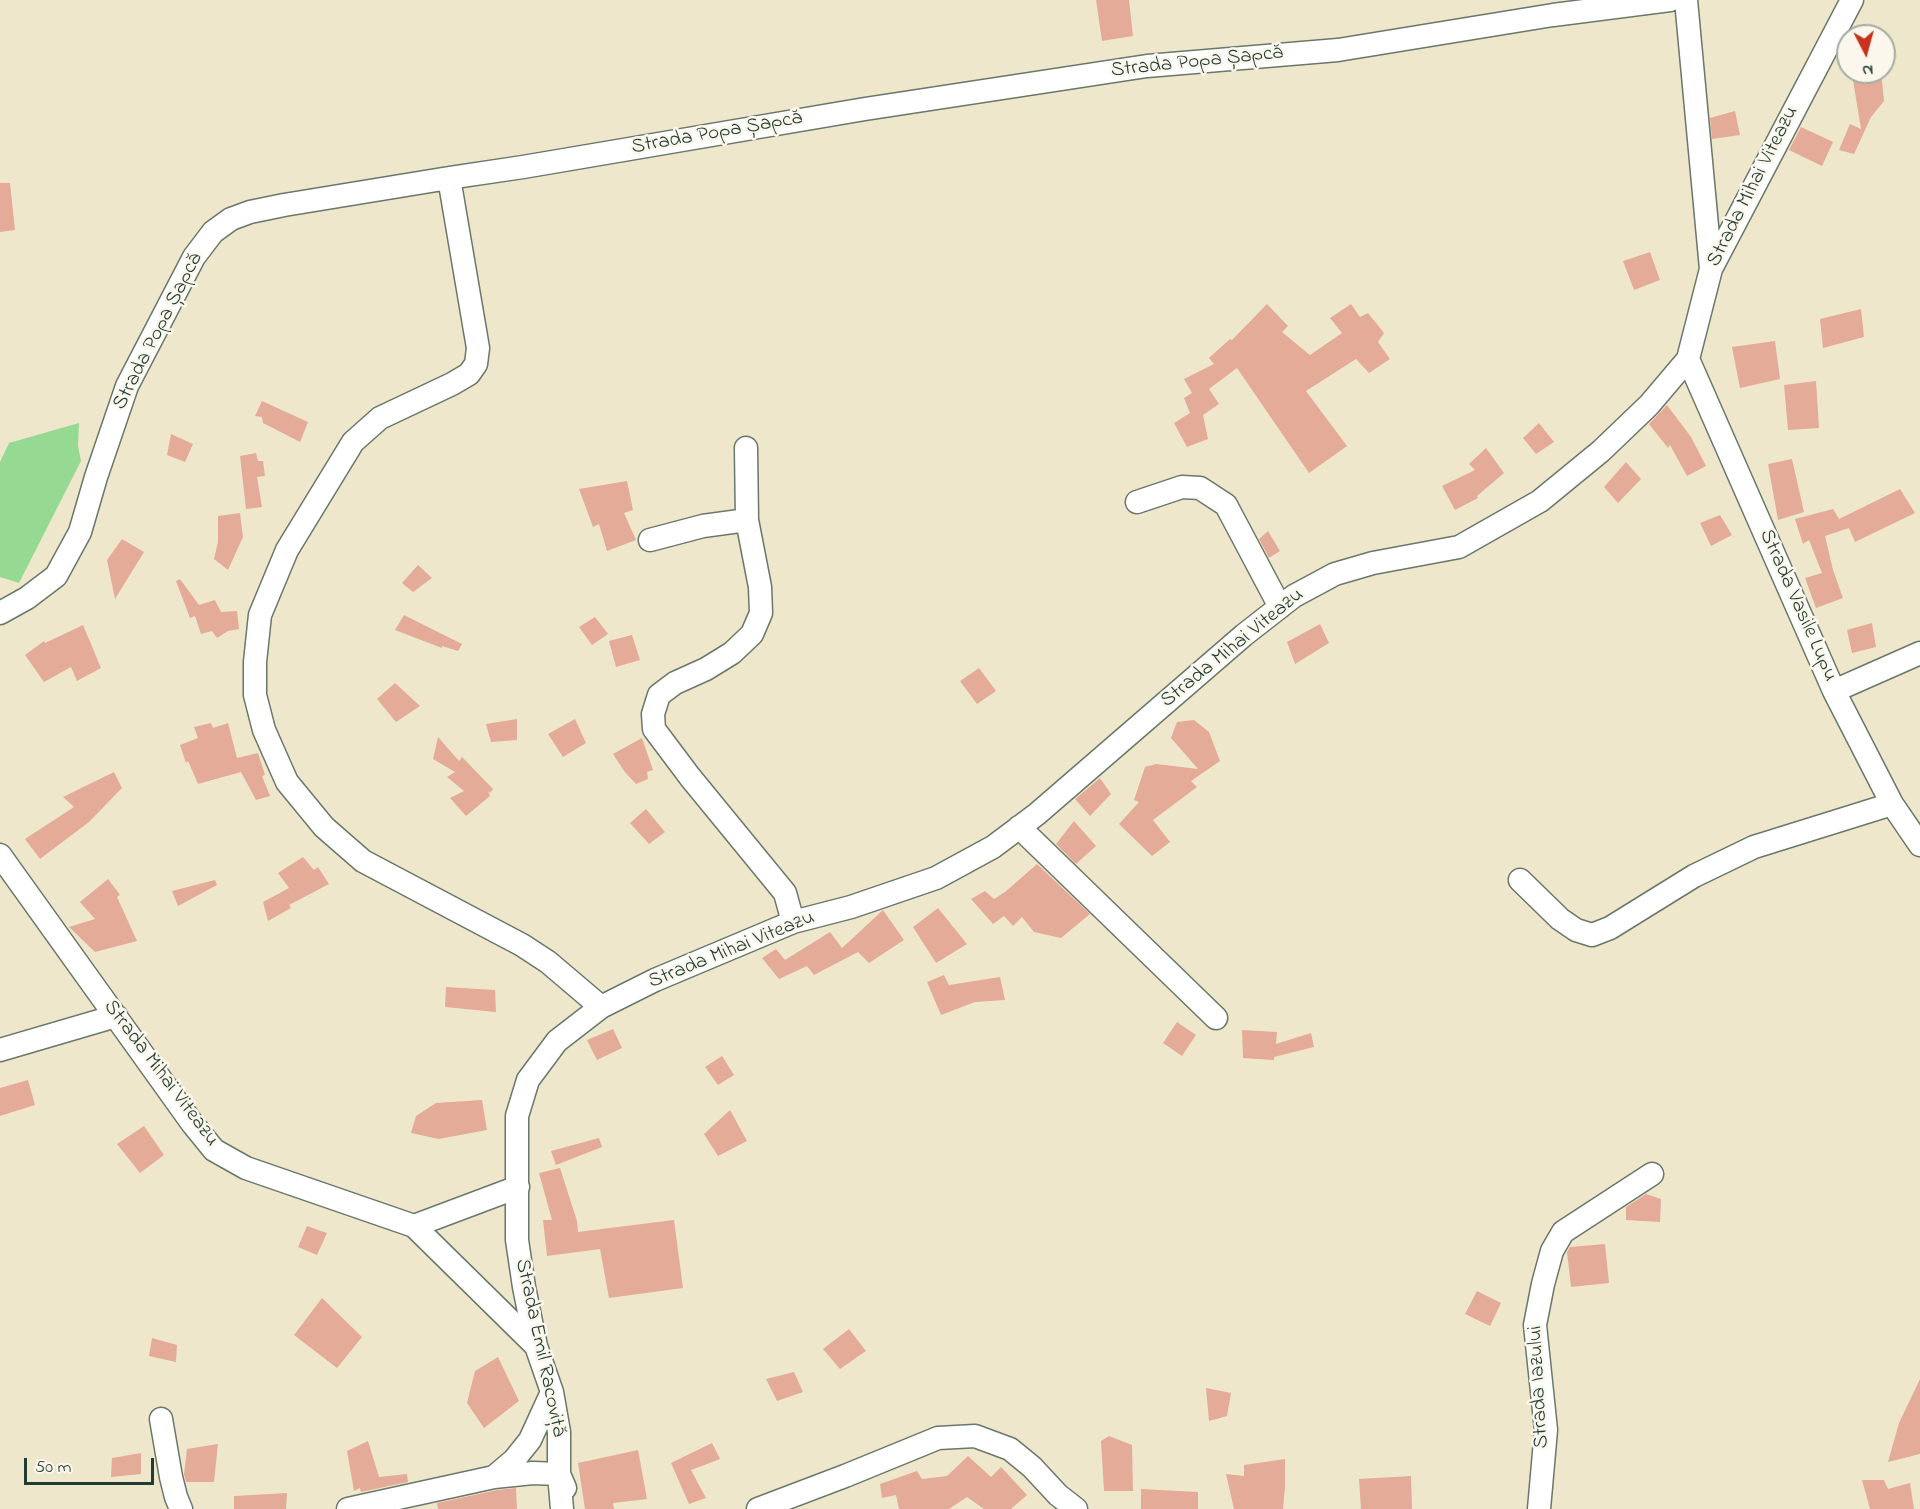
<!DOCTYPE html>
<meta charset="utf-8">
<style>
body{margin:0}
#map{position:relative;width:1920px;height:1509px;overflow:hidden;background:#efe7cc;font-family:"Indie Flower",sans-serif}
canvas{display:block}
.north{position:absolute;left:1836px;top:24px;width:60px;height:60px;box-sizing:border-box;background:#fbf7ec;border:2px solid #a3ada2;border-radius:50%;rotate:174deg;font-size:16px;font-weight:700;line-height:24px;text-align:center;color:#1f3d34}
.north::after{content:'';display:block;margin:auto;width:21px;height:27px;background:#c8321e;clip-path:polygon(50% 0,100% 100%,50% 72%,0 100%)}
.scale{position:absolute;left:24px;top:1458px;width:130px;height:27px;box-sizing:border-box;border:3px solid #1f3d34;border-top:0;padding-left:8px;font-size:18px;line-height:21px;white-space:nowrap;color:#1f3d34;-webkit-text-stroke:4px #fbf7ec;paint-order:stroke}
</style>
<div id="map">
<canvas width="1920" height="1509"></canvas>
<div class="north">N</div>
<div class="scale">50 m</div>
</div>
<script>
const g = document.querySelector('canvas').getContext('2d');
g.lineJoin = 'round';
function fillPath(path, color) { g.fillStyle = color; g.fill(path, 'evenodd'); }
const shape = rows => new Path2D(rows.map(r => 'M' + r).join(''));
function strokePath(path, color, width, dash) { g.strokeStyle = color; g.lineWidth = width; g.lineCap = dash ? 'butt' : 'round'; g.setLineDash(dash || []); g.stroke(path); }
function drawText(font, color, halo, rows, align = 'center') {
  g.font = font + ' "Indie Flower",sans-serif'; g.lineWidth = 5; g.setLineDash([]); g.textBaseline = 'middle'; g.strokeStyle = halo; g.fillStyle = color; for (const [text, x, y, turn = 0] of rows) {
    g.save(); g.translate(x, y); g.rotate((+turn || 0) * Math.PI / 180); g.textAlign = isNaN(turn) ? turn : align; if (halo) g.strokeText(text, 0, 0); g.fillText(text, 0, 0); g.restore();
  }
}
const green = shape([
 [79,423,78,446,81,461,19,583,0,577,0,462,9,443]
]);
const building = shape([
 [1096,0,1129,0,1133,36,1102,41],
 [1864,72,1881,72,1884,101,1871,117,1854,154,1839,150,1850,124,1861,129,1852,74],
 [1735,111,1740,135,1712,139,1710,118],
 [1801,127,1833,142,1822,166,1789,150],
 [0,183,10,183,15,230,0,232],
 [1650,252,1660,280,1634,290,1623,261],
 [1267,304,1288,326,1282,332,1310,355,1342,333,1330,318,1351,304,1360,317,1368,313,1384,333,1378,342,1390,359,1369,373,1356,359,1306,391,1347,446,1309,473,1237,368,1209,389,1219,404,1203,415,1208,439,1187,447,1174,423,1190,413,1184,398,1192,393,1184,379,1214,364,1209,358,1230,339,1232,340],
 [1861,309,1864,337,1823,348,1820,319],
 [1775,341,1780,379,1740,388,1732,347],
 [1816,381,1819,428,1788,430,1784,385],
 [262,401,308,422,300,442,263,423,262,417,255,416],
 [1667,405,1691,437,1706,466,1687,476,1670,445,1668,448,1649,424],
 [1539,423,1554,442,1536,454,1523,438],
 [171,434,193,444,185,462,167,455],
 [1486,448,1504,473,1477,496,1478,498,1455,510,1442,486,1475,470,1469,464],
 [256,453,258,461,263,461,265,476,257,477,262,507,246,509,240,456],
 [1792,459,1804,512,1778,520,1768,464],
 [1626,462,1641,479,1618,503,1604,487],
 [627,481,633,510,624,513,636,540,607,551,599,524,593,527,579,489],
 [1900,489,1915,513,1855,542,1849,528,1825,536,1833,570,1843,598,1816,608,1805,578,1822,573,1809,540,1803,544,1795,519,1833,509,1839,519],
 [240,513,243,537,228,570,214,559,218,542,218,516],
 [1720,515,1732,535,1711,546,1700,523],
 [1268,531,1280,551,1269,558,1259,539],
 [122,539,144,552,115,599,107,560],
 [418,565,432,578,413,592,402,583],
 [180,579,199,605,215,600,221,612,237,611,239,629,228,631,217,638,212,631,201,634,195,616,190,618,176,581],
 [404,615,462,644,458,651,442,646,442,648,395,630],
 [595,617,608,634,592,645,579,627],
 [1872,623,1876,647,1852,653,1847,630],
 [1320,624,1329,643,1295,664,1287,642],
 [83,625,101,668,77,681,71,667,44,682,25,655,44,641,45,643],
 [632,635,640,660,616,667,609,641],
 [979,668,996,691,977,704,960,681],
 [395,683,420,706,396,722,377,699],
 [517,719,517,740,491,742,486,724],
 [575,719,586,743,563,757,548,734],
 [1194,720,1209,732,1220,761,1191,781,1197,787,1153,820,1170,842,1152,856,1119,824,1139,802,1134,800,1145,767,1156,764,1198,769,1171,738,1177,722],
 [211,723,213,728,228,723,237,758,258,753,265,775,262,776,270,796,256,800,241,772,198,784,188,761,186,763,180,745,198,738,194,727],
 [438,737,459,761,462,757,493,789,490,793,488,791,490,796,466,816,450,798,464,791,447,777,455,772,433,759],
 [642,738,653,770,647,772,648,779,636,784,624,771,613,754],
 [114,772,122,788,89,822,40,859,25,839,74,807,63,797],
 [1100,778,1111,794,1090,816,1075,799],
 [646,809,665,832,649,844,630,823],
 [1074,821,1096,846,1076,864,1056,844],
 [303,857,314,870,318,867,329,884,289,905,291,908,268,921,263,902,289,888,278,873],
 [1037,864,1090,914,1061,938,1034,932,1022,917,1013,926,1004,916,993,924,971,899,985,891,994,899,1005,892],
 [108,879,120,895,117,897,137,941,95,952,69,927,95,919,80,902],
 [215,880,217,885,178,906,172,891],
 [938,908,967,944,936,963,913,927],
 [883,910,904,940,869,963,858,952,814,975,807,966,779,979,762,958,776,949,785,960,830,932,842,948],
 [944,975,949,985,1000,977,1005,1000,975,1002,941,1015,927,982],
 [446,987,495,990,496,1012,445,1007],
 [1177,1022,1196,1035,1182,1056,1163,1043],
 [613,1029,622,1048,597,1060,587,1040],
 [1242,1030,1277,1032,1276,1044,1311,1033,1314,1047,1274,1057,1274,1060,1243,1058],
 [722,1056,734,1075,718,1085,705,1067],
 [28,1080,35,1105,0,1116,0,1088],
 [482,1100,487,1130,439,1139,411,1133,416,1116,436,1103],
 [730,1110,747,1141,718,1156,704,1134],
 [144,1126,164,1155,140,1173,117,1144],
 [599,1138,602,1147,556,1165,551,1151],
 [560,1168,577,1221,578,1232,674,1220,683,1288,609,1298,600,1249,547,1256,543,1220,552,1220,539,1173],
 [1646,1194,1661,1199,1660,1222,1626,1220,1626,1207],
 [307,1226,327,1233,317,1255,298,1247],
 [1605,1244,1609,1283,1571,1287,1567,1252,1570,1247],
 [1477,1291,1501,1303,1490,1326,1465,1314],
 [322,1298,362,1337,337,1368,294,1335],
 [849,1329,866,1351,840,1369,823,1349],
 [152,1338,177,1345,176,1362,149,1356],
 [498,1357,519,1401,484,1428,467,1403,475,1371],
 [794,1372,803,1392,777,1401,766,1379],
 [1920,1379,1920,1454,1888,1462,1899,1423],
 [1206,1388,1231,1393,1227,1416,1209,1421],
 [1109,1436,1132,1445,1133,1491,1104,1491,1101,1441],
 [368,1441,379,1477,407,1474,408,1482,361,1492,360,1488,354,1491,347,1451],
 [712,1443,720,1459,691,1470,706,1498,689,1504,671,1463],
 [218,1444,214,1482,186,1482,184,1474,187,1449],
 [638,1450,647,1499,613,1503,614,1509,585,1509,578,1463],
 [141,1453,141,1474,111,1477,112,1458],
 [968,1456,991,1477,1001,1467,1027,1495,1011,1509,984,1509,967,1497,949,1509,899,1509,896,1495,882,1498,880,1484,917,1471,922,1479,947,1476],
 [1285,1459,1285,1487,1283,1509,1234,1509,1226,1474,1244,1476,1244,1465],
 [1411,1476,1412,1509,1361,1509,1359,1479],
 [1862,1480,1884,1480,1888,1489,1910,1483,1914,1509,1870,1509],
 [516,1488,517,1509,438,1509,437,1503,497,1490],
 [1141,1489,1198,1492,1198,1509,1141,1509],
 [287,1493,286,1509,234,1509,234,1496]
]);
const minor = shape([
 [1686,0,1711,269],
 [449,178,478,348,476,364,469,374,452,384,380,418,353,442,287,550,260,615,255,662,255,695,264,730,287,782,324,827,363,861,522,945,548,962,601,1007],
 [1688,359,1834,691,1892,804,1920,845],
 [746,448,747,520,760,587,761,613,752,634,732,653,706,669,675,683,659,695,653,714,654,729,690,777,785,893,793,922],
 [1137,502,1182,487,1200,488,1226,505,1280,607],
 [650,540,703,526,747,520],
 [0,613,27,598,56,576,80,532,96,477,127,386,194,257,213,232,231,219,250,212,284,205,449,178,523,167,865,109,1147,66,1338,50,1553,15,1670,0],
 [1834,691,1920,653],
 [1019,827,1216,1018],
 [0,855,192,1123,214,1150,246,1168,414,1226,536,1346],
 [1520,880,1560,919,1576,930,1592,935,1610,928,1694,876,1754,847,1892,804],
 [0,1050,116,1016],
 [414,1226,518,1187],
 [161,1419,171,1477,176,1497,181,1509],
 [494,1477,533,1473,559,1474,565,1488],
 [348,1509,494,1477,514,1460,530,1440,552,1392],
 [562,1509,559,1474,559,1432,552,1392,536,1346,524,1287,517,1240,517,1116,528,1080,557,1041,601,1007,655,980,793,922,851,907,936,878,993,847,1037,814,1244,635,1294,596,1335,574,1373,563,1459,547,1540,501,1601,451,1649,405,1688,359,1711,269,1852,0],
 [758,1509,845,1476,938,1438,975,1436,1010,1449,1032,1467,1058,1495,1076,1509],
 [1539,1509,1546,1430,1535,1325,1543,1284,1552,1251,1563,1232,1652,1174]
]);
const streetNames = [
 ["Strada Popa Șapcă",1197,63,-6],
 ["Strada Popa Șapcă",717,134,-10],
 ["Strada Mihai Viteazu",1754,187,-63],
 ["Strada Popa Șapcă",159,332,-63],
 ["Strada Vasile Lupu",1797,606,66],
 ["Strada Mihai Viteazu",1233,649,-39],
 ["Strada Mihai Viteazu",732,951,-22],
 ["Strada Mihai Viteazu",160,1074,53],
 ["Strada Emil Racoviță",539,1348,78],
 ["Strada Iazului",1540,1387,-93]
];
fillPath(green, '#95d992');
fillPath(building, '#e4ab98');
strokePath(minor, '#687869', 25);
strokePath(minor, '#fff', 22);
drawText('21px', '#1f3d34', '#fbf7ec', streetNames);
</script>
